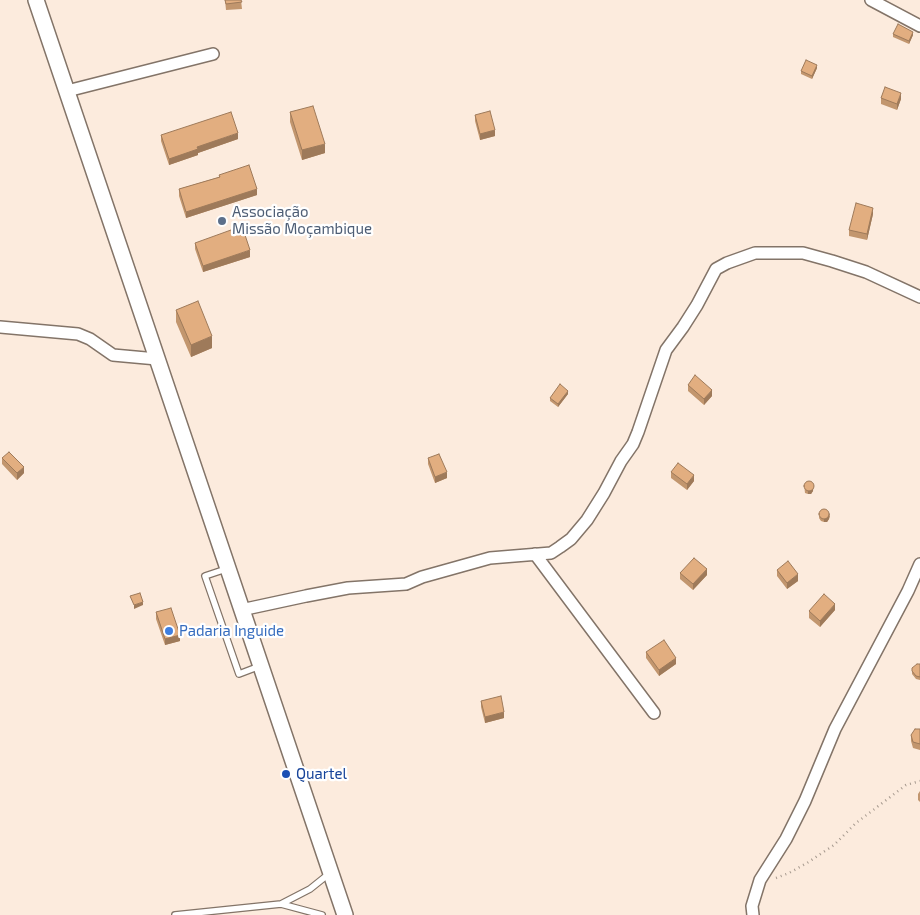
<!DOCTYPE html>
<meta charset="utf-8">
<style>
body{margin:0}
canvas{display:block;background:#fcebdd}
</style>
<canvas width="920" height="915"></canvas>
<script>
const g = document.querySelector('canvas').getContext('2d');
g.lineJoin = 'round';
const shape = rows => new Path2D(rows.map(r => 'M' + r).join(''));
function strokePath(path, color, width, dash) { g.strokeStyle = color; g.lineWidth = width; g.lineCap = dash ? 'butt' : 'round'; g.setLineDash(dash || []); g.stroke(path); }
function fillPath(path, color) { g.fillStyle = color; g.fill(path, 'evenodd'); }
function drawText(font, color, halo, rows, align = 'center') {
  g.font = font + ' "Exo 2",sans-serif'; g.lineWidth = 4.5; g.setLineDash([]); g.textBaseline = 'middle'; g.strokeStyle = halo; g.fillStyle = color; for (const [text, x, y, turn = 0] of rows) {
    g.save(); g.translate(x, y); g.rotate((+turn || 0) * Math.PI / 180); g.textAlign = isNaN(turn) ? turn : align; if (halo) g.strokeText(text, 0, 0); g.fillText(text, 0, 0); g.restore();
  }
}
const path = shape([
 [776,878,789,873,807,863,834,845,856,823,906,785,920,781]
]);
const service = shape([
 [226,569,205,576,239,674,260,666],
 [281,904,310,889,330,873],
 [175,915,281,904,322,915]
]);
const minor = shape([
 [871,0,920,26],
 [67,91,213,54],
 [0,327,78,334,90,339,113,355,157,359],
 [535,554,654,713],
 [241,610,306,596,348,588,406,584,422,577,490,558,551,553,560,547,571,539,587,520,604,493,621,461,633,444,638,432,666,350,683,327,697,305,716,269,727,263,755,253,803,253,832,261,866,272,920,297],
 [753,915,752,906,760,880,786,839,805,801,835,729,908,591,920,564]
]);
const tertiary = shape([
 [36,0,345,915]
]);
const wall = shape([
 [225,0,241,0,242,9,226,10],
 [893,34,913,35,909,44,893,37],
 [817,68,812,79,801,74,801,71],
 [881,98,901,99,897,110,881,104],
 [290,112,325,153,302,160,290,122],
 [475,115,495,136,480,140,475,121],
 [161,135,238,139,198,153,198,155,169,165,161,141],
 [219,175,257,195,186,218,179,196,179,189,219,177],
 [873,214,867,240,849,236,849,230],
 [195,243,250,257,203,272,195,249],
 [176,310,212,348,191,357,176,322],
 [688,385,712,396,704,405,688,391],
 [568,394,558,407,550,401,550,398],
 [2,458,24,473,17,480,2,464],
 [428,458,447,478,435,483,428,464],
 [671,472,694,481,687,490,671,478],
 [804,484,814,485,813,491,811,494,808,494,805,493],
 [820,512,830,516,829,519,827,522,824,522,821,521,819,518],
 [777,570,798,581,787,589,777,576],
 [680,573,707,575,693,590,680,579],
 [835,610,820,627,809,618,809,611],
 [156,612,180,641,165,645,156,619],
 [646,652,676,664,659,676,646,658],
 [920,664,920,680,916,679,912,674,912,668],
 [481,701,504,718,485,723,481,707],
 [920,729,920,750,913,748,911,741,911,735],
 [920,791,920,802,918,800,918,794]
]);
const shadedWall = shape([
 [913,32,913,35,909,44,909,41],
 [817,65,817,68,812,79,812,76],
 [901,93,901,99,897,110,897,104],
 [495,130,495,136,480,140,480,134],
 [238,133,238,139,198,153,198,155,169,165,169,159,197,147],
 [325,144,325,153,302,160,302,150],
 [257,189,257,195,186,218,186,212],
 [873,208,873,214,867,240,867,234],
 [250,250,250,257,203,272,203,266],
 [212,336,212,348,191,357,191,345],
 [712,390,712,396,704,405,704,399],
 [568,391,568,394,558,407,558,404],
 [24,467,24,473,17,480,17,473],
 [447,472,447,478,435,483,435,477],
 [694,475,694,481,687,490,687,484],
 [813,488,813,491,811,494,808,494,808,491],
 [830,513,829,519,827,522,824,522,824,519],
 [707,569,707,575,693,590,693,584],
 [798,574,798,581,787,589,787,583],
 [143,602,143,605,134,609,134,605],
 [835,604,835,610,820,627,820,621],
 [180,635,180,641,165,645,165,639],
 [676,658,676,664,659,676,659,670],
 [504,712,504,718,485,723,485,717]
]);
const building = shape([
 [225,0,241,0,242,2,226,4,225,0],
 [898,24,913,32,909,41,893,34,898,24],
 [806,60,817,65,812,76,801,71,806,60],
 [885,87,901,93,897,104,881,98,885,87],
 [313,106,325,144,302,150,290,112,313,106],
 [490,111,495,130,480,134,475,115,490,111],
 [231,112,238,133,197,147,198,149,169,159,161,135,231,112],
 [249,165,257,189,186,212,179,189,220,177,219,175,249,165],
 [856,203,873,208,867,234,849,230,856,203],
 [242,226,250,250,203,266,195,243,242,226],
 [198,301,212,336,191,345,176,310,198,301],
 [695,375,712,390,704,399,688,385,695,375],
 [560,384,568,391,558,404,550,398,560,384],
 [9,452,24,467,17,473,2,458,9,452],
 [439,454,447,472,435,477,428,458,439,454],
 [678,463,694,475,687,484,671,472,678,463],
 '804 486a5 5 0 1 1 10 0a5 5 0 1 1-10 0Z',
 '819 514a5 5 0 1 1 10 0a5 5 0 1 1-10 0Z',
 [694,558,707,569,693,584,680,573,694,558],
 [788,561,798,574,787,583,777,570,788,561],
 [140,593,143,602,134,605,130,596,140,593],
 [824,594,835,604,820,621,809,611,824,594],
 [171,608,180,635,165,639,156,612,171,608],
 [664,640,676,658,659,670,646,652,664,640],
 [917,664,920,664,920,677,916,676,912,671,912,668,917,664],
 [501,696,504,712,485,717,481,701,501,696],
 [915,729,920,729,920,744,913,742,911,735,915,729]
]);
const markers = [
 [222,221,5,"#5c6f8a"],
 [169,631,5,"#3f7fe0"],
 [286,774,5,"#1a4fb4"]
];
const serviceNames = [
 ["Associação",232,212],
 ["Missão Moçambique",232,229]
];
const shopNames = [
 ["Padaria Inguide",179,631]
];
const transitNames = [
 ["Quartel",296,774]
];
strokePath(service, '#837468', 8);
strokePath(minor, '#837468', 14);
strokePath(tertiary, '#837468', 18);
strokePath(path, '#a79a8f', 2.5, [1, 4]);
strokePath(service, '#fff', 5.5);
strokePath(minor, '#fff', 11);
strokePath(tertiary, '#fff', 15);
fillPath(wall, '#c2966e');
fillPath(shadedWall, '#9e7a5a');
fillPath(building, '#e2ae80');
strokePath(building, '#9e7a5a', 1);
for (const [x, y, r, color] of markers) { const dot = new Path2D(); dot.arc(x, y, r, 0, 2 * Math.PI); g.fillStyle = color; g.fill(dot); strokePath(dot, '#fff', 2); }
drawText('15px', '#4e5e75', '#fff', serviceNames, 'left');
drawText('15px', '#366cbe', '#fff', shopNames, 'left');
drawText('15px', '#164399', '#fff', transitNames, 'left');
</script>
